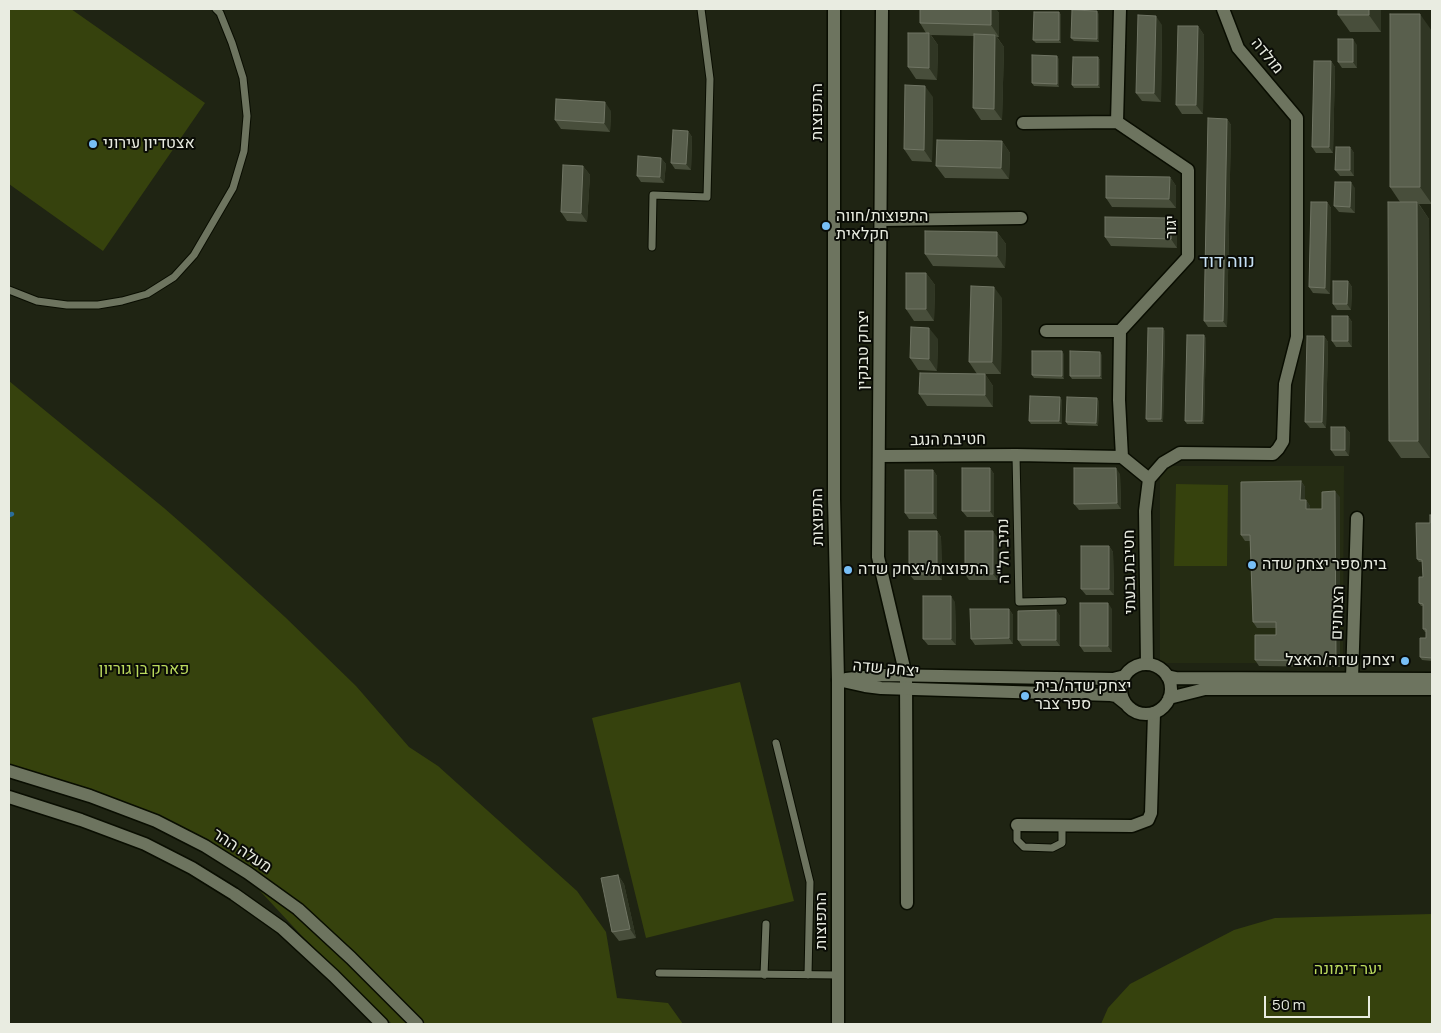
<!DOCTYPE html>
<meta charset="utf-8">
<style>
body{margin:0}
#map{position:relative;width:1441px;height:1033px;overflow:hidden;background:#1f2413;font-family:Manrope,sans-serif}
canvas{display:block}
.frame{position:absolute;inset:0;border:10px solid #e9ece1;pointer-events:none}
.scale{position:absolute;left:1264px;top:996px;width:106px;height:22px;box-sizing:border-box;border:2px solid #e9ece1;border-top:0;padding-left:6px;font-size:15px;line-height:18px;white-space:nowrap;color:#e9ece1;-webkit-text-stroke:4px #0a0c06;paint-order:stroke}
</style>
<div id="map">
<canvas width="1441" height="1033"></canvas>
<div class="frame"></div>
<div class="scale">50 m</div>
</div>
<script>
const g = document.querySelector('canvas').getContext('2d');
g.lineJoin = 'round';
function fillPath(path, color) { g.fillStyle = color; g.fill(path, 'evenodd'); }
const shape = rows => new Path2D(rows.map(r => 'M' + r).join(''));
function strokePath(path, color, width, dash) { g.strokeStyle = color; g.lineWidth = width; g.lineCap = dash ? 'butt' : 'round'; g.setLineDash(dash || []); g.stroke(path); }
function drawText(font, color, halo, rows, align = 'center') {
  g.font = font + ' Manrope,Heebo,sans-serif'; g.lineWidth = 4; g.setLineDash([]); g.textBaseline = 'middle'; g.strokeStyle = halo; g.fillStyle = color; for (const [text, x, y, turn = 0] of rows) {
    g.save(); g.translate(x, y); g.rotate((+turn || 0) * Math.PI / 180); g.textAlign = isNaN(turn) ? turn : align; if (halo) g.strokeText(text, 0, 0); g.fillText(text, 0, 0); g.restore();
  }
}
const built = shape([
 [1160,466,1344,466,1343,663,1160,663]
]);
const green = shape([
 [9,9,71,9,205,103,103,251,9,184],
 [9,381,164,508,204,543,285,617,356,686,409,747,438,766,577,891,606,932,617,998,668,1003,683,1024,392,1024,301,935,222,850,75,787,9,764],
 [1176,484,1228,485,1227,566,1174,566],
 [740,682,794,901,646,938,592,718],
 [1432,914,1432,1024,1101,1024,1108,1008,1130,984,1234,930,1275,918]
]);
const stream = shape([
 [9,515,12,514]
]);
const service = shape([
 [652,247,653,195,707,197,710,79,701,9],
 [9,290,37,301,67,305,98,305,122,301,147,294,174,277,194,255,233,188,244,151,247,116,243,78,232,43,220,13,216,9],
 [1016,455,1019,602,1063,601],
 [776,743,810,882,808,975],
 [1017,825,1017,840,1024,847,1052,848,1062,843,1062,826],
 [659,973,838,975],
 [764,975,766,924]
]);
const minor = shape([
 [882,9,878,557,906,676,907,903],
 [1120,9,1117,122,1188,170,1188,257,1120,331,1119,400,1122,457],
 [1023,123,1117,122],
 [881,220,1021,218],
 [1046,331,1120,331],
 [880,456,1016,455,1122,457,1149,479,1163,463,1180,453,1273,454,1278,449,1283,441,1285,384,1297,337,1297,118,1238,48,1223,9],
 [1147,664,1145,511,1149,479],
 [1352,679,1357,518],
 [1017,825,1132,826,1148,820,1151,813,1154,713]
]);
const tertiary = shape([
 '1121 689a25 25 0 1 1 50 0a25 25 0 1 1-50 0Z',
 [1167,676,1176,678,1432,679],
 [846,679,883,675,1113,679,1125,676],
 [838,680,865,686,881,688,1111,695,1116,696,1126,704],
 [1169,698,1205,689,1432,689]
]);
const secondary = shape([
 [834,9,834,499,838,680,838,1024],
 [9,771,90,796,156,821,205,846,248,873,298,909,351,958,417,1024],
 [9,797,81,820,145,844,192,868,234,894,282,928,334,976,382,1024]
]);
const wall = shape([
 [920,9,996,9,999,13,999,37,997,37,1004,47,1002,120,981,120,973,108,974,36,931,35,938,45,937,80,916,79,908,67,926,33,920,23],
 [1338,9,1381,9,1381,32,1350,32,1338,15],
 [1059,12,1061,15,1061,43,1036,43,1033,40],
 [1099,14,1099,42,1074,41,1071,38],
 [1162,25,1161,102,1142,101,1136,93],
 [1198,26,1204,35,1203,114,1182,114,1176,105],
 [1432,31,1432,204,1419,204,1429,219,1430,458,1401,458,1389,441,1400,202,1390,187],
 [1357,45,1357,68,1342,68,1338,62],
 [1098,57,1100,60,1100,88,1074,88,1072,85],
 [1059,59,1059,87,1034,86,1032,83],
 [1331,61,1335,67,1333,153,1316,153,1312,147],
 [933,97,932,162,912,161,904,149],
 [611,111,610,132,561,129,555,120],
 [1227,119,1231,125,1227,327,1208,327,1204,321],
 [688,131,692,137,691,170,675,169,671,163],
 [1002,141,1010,153,1009,179,945,178,936,166],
 [1350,147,1354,153,1354,176,1340,176,1335,170],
 [661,158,666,164,664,183,641,182,637,176],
 [583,166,590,175,587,222,567,221,561,212],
 [1170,177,1176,186,1176,208,1112,207,1106,198],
 [1355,188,1355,213,1339,212,1334,206],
 [1327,202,1331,208,1330,294,1313,293,1309,287],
 [1171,218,1177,227,1177,248,1111,246,1105,237],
 [997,232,1006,244,1005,268,933,266,925,254],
 [926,273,935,285,934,321,914,321,906,309],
 [1348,281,1352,287,1351,310,1337,310,1333,304],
 [1002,298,1001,374,977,374,969,362],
 [1348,316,1352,322,1352,347,1336,347,1332,341],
 [1165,331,1163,422,1148,422,1146,419],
 [1324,336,1328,342,1326,428,1310,428,1305,422],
 [1206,338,1204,424,1187,424,1185,421],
 [938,339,937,371,918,370,910,358],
 [1064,354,1064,379,1034,378,1032,375],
 [1102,355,1102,379,1072,379,1070,376],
 [985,374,993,386,993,407,927,406,919,394],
 [1062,400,1062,424,1031,424,1029,421],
 [1099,401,1098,426,1068,425,1066,422],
 [1345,427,1350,433,1349,456,1335,456,1331,450],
 [990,468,994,474,994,517,967,517,962,511],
 [933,470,937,476,937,519,909,519,905,513],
 [1120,474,1121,509,1079,510,1074,504],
 [1301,481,1305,487,1305,500,1306,500,1310,506,1310,509,1322,509,1340,497,1340,667,1259,666,1255,660,1276,635,1276,628,1257,628,1253,622,1250,541,1245,541,1241,535],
 [1432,515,1432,661,1422,660,1420,657,1426,638,1426,632,1425,632,1423,629,1423,606,1421,606,1419,603,1423,577,1422,562,1419,562,1417,559,1430,523],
 [937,531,941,537,942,580,914,580,909,574],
 [997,537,998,580,969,580,965,574],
 [1109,546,1113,552,1114,595,1086,595,1081,589],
 [955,602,956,645,928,645,923,639],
 [1009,609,1013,615,1013,644,975,645,971,639],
 [1112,609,1112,652,1084,652,1080,646],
 [1056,610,1060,616,1060,646,1022,646,1018,640],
 [618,875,624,884,636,938,619,941,612,932]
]);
const shadedWall = shape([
 [991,9,996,9,999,13,999,37,991,25],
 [1369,9,1381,9,1381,32,1369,15],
 [1097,11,1099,14,1099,42,1097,39],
 [1059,12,1061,15,1061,43,1059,40],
 [1420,14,1432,31,1432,204,1420,187],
 [1156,16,1162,25,1161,102,1154,93],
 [1198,26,1204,35,1203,114,1196,105],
 [929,33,938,45,937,80,929,68],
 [995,35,1004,47,1002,120,994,109],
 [1353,39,1357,45,1357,68,1353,62],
 [1057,56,1059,59,1059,87,1057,84],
 [1098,57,1100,60,1100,88,1098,85],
 [1331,61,1335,67,1333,153,1329,147],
 [925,86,933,97,932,162,924,150],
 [605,102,611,111,610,132,604,123],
 [1227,119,1231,125,1227,327,1223,321],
 [688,131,692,137,691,170,686,164],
 [1002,141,1010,153,1009,179,1001,168],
 [1350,147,1354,153,1354,176,1350,170],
 [661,158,666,164,664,183,660,177],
 [583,166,590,175,587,222,581,213],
 [1170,177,1176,186,1176,208,1169,199],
 [1351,182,1355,188,1355,213,1350,207],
 [1327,202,1331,208,1330,294,1325,288],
 [1417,202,1429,219,1430,458,1418,441],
 [1171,218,1177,227,1177,248,1171,239],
 [997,232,1006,244,1005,268,997,256],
 [926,273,935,285,934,321,926,309],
 [1348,281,1352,287,1351,310,1347,304],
 [994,287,1002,298,1001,374,992,362],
 [1348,316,1352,322,1352,347,1348,341],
 [929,328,938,339,937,371,929,359],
 [1163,328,1165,331,1163,422,1161,419],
 [1204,335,1206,338,1204,424,1202,421],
 [1324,336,1328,342,1326,428,1322,422],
 [1062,351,1064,354,1064,379,1062,376],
 [1100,352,1102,355,1102,379,1100,376],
 [985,374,993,386,993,407,985,395],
 [1060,397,1062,400,1062,424,1059,421],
 [1097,398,1099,401,1098,426,1096,423],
 [1345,427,1350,433,1349,456,1345,450],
 [990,468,994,474,994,517,990,511],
 [1116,468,1120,474,1121,509,1117,503],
 [933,470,937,476,937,519,933,513],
 [1301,481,1305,487,1305,506,1300,500],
 [1335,491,1340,497,1340,667,1336,661],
 [1306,500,1310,506,1310,515,1306,509],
 [937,531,941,537,942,580,937,574],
 [993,531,997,537,998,580,993,574],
 [1109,546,1113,552,1114,595,1109,589],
 [951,596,955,602,956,645,951,639],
 [1108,603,1112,609,1112,652,1108,646],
 [1009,609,1013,615,1013,644,1009,638],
 [1056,610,1060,616,1060,646,1056,640],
 [618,875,624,884,636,938,630,929]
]);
const building = shape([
 [920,9,991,9,991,25,920,23,920,9],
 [1338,9,1369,9,1369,15,1338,15,1338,9],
 [1072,10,1097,11,1097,39,1071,38,1072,10],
 [1034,12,1059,12,1059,40,1033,40,1034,12],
 [1390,14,1420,14,1420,187,1390,187,1390,14],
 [1138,15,1156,16,1154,93,1136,93,1138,15],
 [1178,26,1198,26,1196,105,1176,105,1178,26],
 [908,33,929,33,929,68,908,67,908,33],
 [974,34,995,35,994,109,973,108,974,34],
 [1338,39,1353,39,1353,62,1338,62,1338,39],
 [1032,55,1057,56,1057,84,1032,83,1032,55],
 [1073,57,1098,57,1098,85,1072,85,1073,57],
 [1314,61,1331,61,1329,147,1312,147,1314,61],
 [905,85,925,86,924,150,904,149,905,85],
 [556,99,605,102,604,123,555,120,556,99],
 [1208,118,1227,119,1223,321,1204,321,1208,118],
 [673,130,688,131,686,164,671,163,673,130],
 [937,140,1002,141,1001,168,936,166,937,140],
 [1336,147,1350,147,1350,170,1335,170,1336,147],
 [638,156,661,158,660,177,637,176,638,156],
 [563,165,583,166,581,213,561,212,563,165],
 [1106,176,1170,177,1169,199,1106,198,1106,176],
 [1335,182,1351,182,1350,207,1334,206,1335,182],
 [1311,202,1327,202,1325,288,1309,287,1311,202],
 [1388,202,1417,202,1418,441,1389,441,1388,202],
 [1105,217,1171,218,1171,239,1105,237,1105,217],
 [925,231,997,232,997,256,925,254,925,231],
 [906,273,926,273,926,309,906,309,906,273],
 [1333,281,1348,281,1347,304,1333,304,1333,281],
 [971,286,994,287,992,362,969,362,971,286],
 [1332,316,1348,316,1348,341,1332,341,1332,316],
 [911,327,929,328,929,359,910,358,911,327],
 [1148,328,1163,328,1161,419,1146,419,1148,328],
 [1187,335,1204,335,1202,421,1185,421,1187,335],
 [1307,336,1324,336,1322,422,1305,422,1307,336],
 [1032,351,1062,351,1062,376,1032,375,1032,351],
 [1070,351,1100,352,1100,376,1070,376,1070,351],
 [920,373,985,374,985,395,919,394,920,373],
 [1030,396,1060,397,1059,421,1029,421,1030,396],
 [1067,397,1097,398,1096,423,1066,422,1067,397],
 [1331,427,1345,427,1345,450,1331,450,1331,427],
 [962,468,990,468,990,511,962,511,962,468],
 [1074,468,1116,468,1117,503,1074,504,1074,468],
 [905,470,933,470,933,513,905,513,905,470],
 [1301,481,1300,500,1306,500,1306,509,1322,509,1322,492,1335,491,1336,661,1255,660,1255,635,1276,635,1276,622,1253,622,1250,535,1241,535,1241,482,1301,481],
 [1430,515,1432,515,1432,658,1420,657,1420,638,1426,638,1426,629,1423,629,1423,604,1419,603,1419,577,1423,577,1422,560,1417,559,1416,523,1430,523,1430,515],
 [909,531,937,531,937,574,909,574,909,531],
 [965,531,993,531,993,574,965,574,965,531],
 [1081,546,1109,546,1109,589,1081,589,1081,546],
 [923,596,951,596,951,639,923,639,923,596],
 [1080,603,1108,603,1108,646,1080,646,1080,603],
 [970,609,1009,609,1009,638,971,639,970,609],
 [1056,610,1056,640,1018,640,1018,611,1056,610],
 [618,875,630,929,612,932,601,878,618,875]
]);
const markers = [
 [93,144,5,"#77bff7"],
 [826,226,5,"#77bff7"],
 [1252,565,5,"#77bff7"],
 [848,570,5,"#77bff7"],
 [1405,661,5,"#77bff7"],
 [1025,696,5,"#77bff7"]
];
const streetNames = [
 ["מולדה",1267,56,51],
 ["התפוצות",818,112,-90],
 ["יגור",1172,227,-90],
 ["יצחק טבנקין",864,350,-90],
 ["חטיבת הנגב",948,440,-1],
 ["התפוצות",818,517,-91],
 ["נתיב הל\"ה",1004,551,-91],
 ["חטיבת גבעתי",1130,572,-91],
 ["הצנחנים",1338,613,-88],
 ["יצחק שדה",886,669,5],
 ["מעלה ההר",242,851,33],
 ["התפוצות",822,921,-90]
];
const poiNames = [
 ["אצטדיון עירוני",103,144],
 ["התפוצות/חווה",836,217],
 ["חקלאית",836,235],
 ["בית ספר יצחק שדה",1262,565],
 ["התפוצות/יצחק שדה",858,570],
 ["יצחק שדה/האצל",1395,661,"right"],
 ["יצחק שדה/בית",1035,687],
 ["ספר צבר",1035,705]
];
const parkNames = [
 ["פארק בן גוריון",144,670],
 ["יער דימונה",1348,970]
];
const neighbourhoodNames = [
 ["נווה דוד",1227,262]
];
fillPath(built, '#252c13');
fillPath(green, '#36420d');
strokePath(stream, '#2a6d9b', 4.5);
strokePath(service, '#090d01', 9);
strokePath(minor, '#090d01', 15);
strokePath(tertiary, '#090d01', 15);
strokePath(secondary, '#090d01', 15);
strokePath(service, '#6d745f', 7);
strokePath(minor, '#6d745f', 12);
strokePath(tertiary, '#6d745f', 12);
strokePath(secondary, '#6d745f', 12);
fillPath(wall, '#484e3b');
fillPath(shadedWall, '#303624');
fillPath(building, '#595f4d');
strokePath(building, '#707564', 1);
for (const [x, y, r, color] of markers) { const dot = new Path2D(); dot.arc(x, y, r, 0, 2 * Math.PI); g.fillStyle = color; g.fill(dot); strokePath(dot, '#0a0c06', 2); }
drawText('16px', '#e9ece1', '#0a0c06', streetNames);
drawText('16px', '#e9ece1', '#0a0c06', poiNames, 'left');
drawText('16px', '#bbda5d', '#0a0c06', parkNames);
drawText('18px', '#c6e0f5', '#0a0c06', neighbourhoodNames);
</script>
